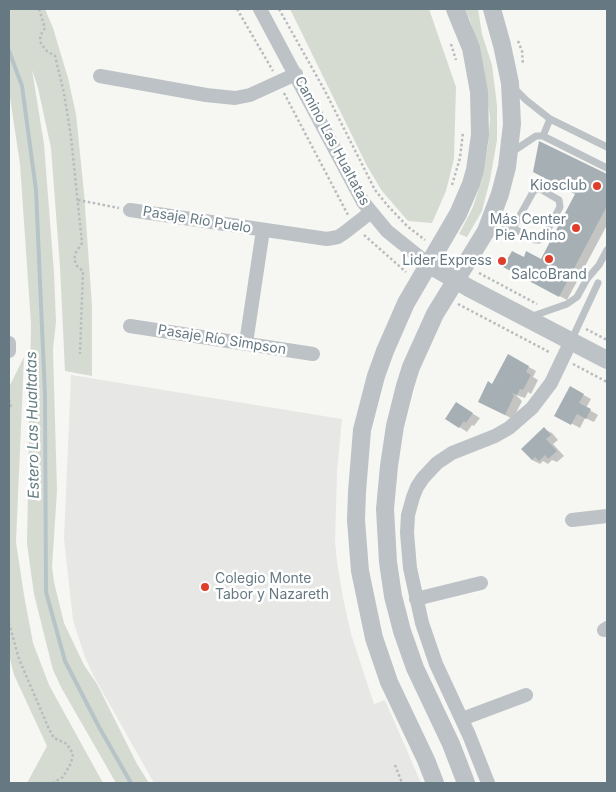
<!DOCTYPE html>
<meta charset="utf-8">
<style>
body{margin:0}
#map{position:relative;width:616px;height:792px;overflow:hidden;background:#f6f6f3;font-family:Inter,sans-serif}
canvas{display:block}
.frame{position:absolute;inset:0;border:10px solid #667983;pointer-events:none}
</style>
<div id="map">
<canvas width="616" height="792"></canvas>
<div class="frame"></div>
</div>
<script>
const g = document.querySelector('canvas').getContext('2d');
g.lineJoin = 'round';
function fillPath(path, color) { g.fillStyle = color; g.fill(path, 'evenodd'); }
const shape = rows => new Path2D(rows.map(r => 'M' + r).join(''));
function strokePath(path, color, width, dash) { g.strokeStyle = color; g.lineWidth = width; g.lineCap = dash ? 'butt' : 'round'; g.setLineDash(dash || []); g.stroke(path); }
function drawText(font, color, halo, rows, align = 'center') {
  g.font = font + ' Inter,sans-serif'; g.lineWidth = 5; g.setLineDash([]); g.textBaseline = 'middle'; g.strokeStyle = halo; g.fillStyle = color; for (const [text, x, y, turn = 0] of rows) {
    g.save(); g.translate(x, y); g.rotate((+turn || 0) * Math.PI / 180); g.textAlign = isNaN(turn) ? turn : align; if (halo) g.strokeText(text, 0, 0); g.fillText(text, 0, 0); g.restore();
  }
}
const built = shape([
 [71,375,342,419,337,472,335,542,337,561,343,598,351,634,374,704,385,700,421,783,154,783,93,675,85,657,73,620,64,539]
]);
const green = shape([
 [9,9,45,9,53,28,68,78,76,114,84,193,92,306,92,376,65,371,60,267,51,148,38,88,32,70,44,144,54,273,56,322,53,349,57,491,52,567,54,582,64,623,84,665,97,684,137,764,149,783,116,783,62,689,53,670,34,594,27,544,31,324,20,164,9,91],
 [290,9,429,9,456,87,454,159,446,191,432,223,408,221,382,191,367,166],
 [464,9,478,9,482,34,492,65,497,105,497,140,490,180,482,211,467,237,459,234,473,207,482,179,488,145,490,118,481,55,470,20],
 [24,357,16,542,24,595,33,643,49,685,103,783,27,783,47,746,14,675,9,655,9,387]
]);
const shadow = shape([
 [540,143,607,176,607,225,567,300,512,271,524,259,541,260,576,193],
 [509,356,536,371,533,377,538,380,531,394,528,392,525,398,516,395,522,401,513,419,487,406,493,385],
 [571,388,591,399,586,408,598,415,594,422,585,418,580,428,556,415],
 [463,408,480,418,474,426,472,425,467,432,446,418],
 [544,429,552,433,558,440,553,444,564,456,557,462,552,460,548,464,543,461,540,464,532,460,523,449]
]);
const stream = shape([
 [9,51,22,86,36,190,45,396,46,592,65,661,99,727,131,783]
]);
const building = shape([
 [539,141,607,174,607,206,559,297,503,267,512,251,524,257,526,251,541,259,575,194,533,172],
 [508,354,529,366,526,372,531,375,523,390,520,389,517,395,512,393,514,396,505,415,478,402,488,381,492,384],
 [570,386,584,394,579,403,591,409,586,419,577,414,571,425,554,416],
 [456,402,473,413,466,423,464,421,459,428,445,419],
 [544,427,551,435,546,439,557,451,548,459,545,455,539,461,535,457,532,460,521,449]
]);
const path = shape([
 [39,9,45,28,40,36,41,44,47,51,55,56,64,93,71,137,82,243,76,252,74,259,77,266,83,271,80,354],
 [237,9,273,71],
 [279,9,325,91,375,190,388,206,407,226,425,240],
 [518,41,522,51,523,65],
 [451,44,456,60],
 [284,93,348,215],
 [452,185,460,158,463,132],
 [78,200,119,208],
 [364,235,406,272],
 [479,273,537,304],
 [458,304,551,353],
 [586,329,607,340],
 [573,364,607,382],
 [9,400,11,405,9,408],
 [9,623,19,659,49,729,54,738,67,744,73,754,71,763,63,777,53,783],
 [395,765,402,783]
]);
const service = shape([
 [514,88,526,100,550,119,607,147],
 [543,136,550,119],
 [512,152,536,136,543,136,607,168],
 [491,219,513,228,535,240,539,240,543,238,560,207,559,200,542,190,537,189,533,192,513,228],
 [530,317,567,304,577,297,587,279,599,265,607,250],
 [571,341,598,283]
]);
const minor = shape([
 [260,9,363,202,387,231,428,264],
 [100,76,206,95,235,98,250,95,296,74],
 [130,210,327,239,338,237,344,233,371,212],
 [130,326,313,354],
 [9,343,9,351],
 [246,343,263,230],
 [572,520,607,516],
 [416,599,481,583],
 [604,630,607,628],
 [462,719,526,695],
 [488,783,469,735,436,664,422,623,410,568,407,533,408,515,413,497,417,487,423,478,437,463,452,453,495,436,509,428,532,408,551,383,571,341]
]);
const tertiary = shape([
 [428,264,469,288,607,360],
 [435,783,426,760,389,682,374,638,360,571,356,520,357,492,362,430,376,376,385,351,406,303,458,214,471,184,475,170,480,135,479,92,471,48,455,9],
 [466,783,451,744,415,668,402,631,393,596,388,562,385,509,389,466,395,426,405,386,411,367,435,314,486,231,500,194,507,167,512,124,510,83,502,45,492,9]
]);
const markers = [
 [597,186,5,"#df3e2a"],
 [576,228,5,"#df3e2a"],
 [549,259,5,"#df3e2a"],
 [502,261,5,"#df3e2a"],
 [205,587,5,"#df3e2a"]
];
const streetNames = [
 ["Camino Las Hualtatas",332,141,62],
 ["Pasaje Río Puelo",197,220,9],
 ["Pasaje Río Simpson",222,340,9]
];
const poiNames = [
 ["Kiosclub",587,186],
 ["Más Center",566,220],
 ["Pie Andino",566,236],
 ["Lider Express",492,261],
 ["SalcoBrand",549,275,"center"],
 ["Colegio Monte",215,579,"left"],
 ["Tabor y Nazareth",215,595,"left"]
];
const waterNames = [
 ["Estero Las Hualtatas",33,425,-91]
];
fillPath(built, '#e7e7e6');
fillPath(green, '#d6dbd2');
fillPath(shadow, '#0003');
strokePath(stream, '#b6c4c7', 4);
fillPath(building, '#a6b0b4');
strokePath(path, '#b9bcbe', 2.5, [2.5, 2.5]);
strokePath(service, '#bcc2c5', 7);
strokePath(minor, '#bcc2c5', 14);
strokePath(tertiary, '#bcc2c5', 18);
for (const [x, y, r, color] of markers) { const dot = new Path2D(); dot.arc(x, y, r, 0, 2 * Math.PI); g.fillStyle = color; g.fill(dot); strokePath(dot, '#fff', 2); }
drawText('14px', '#667983', '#fff', streetNames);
drawText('14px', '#667983', '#fff', poiNames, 'right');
drawText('italic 15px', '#617b7f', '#fff', waterNames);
</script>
